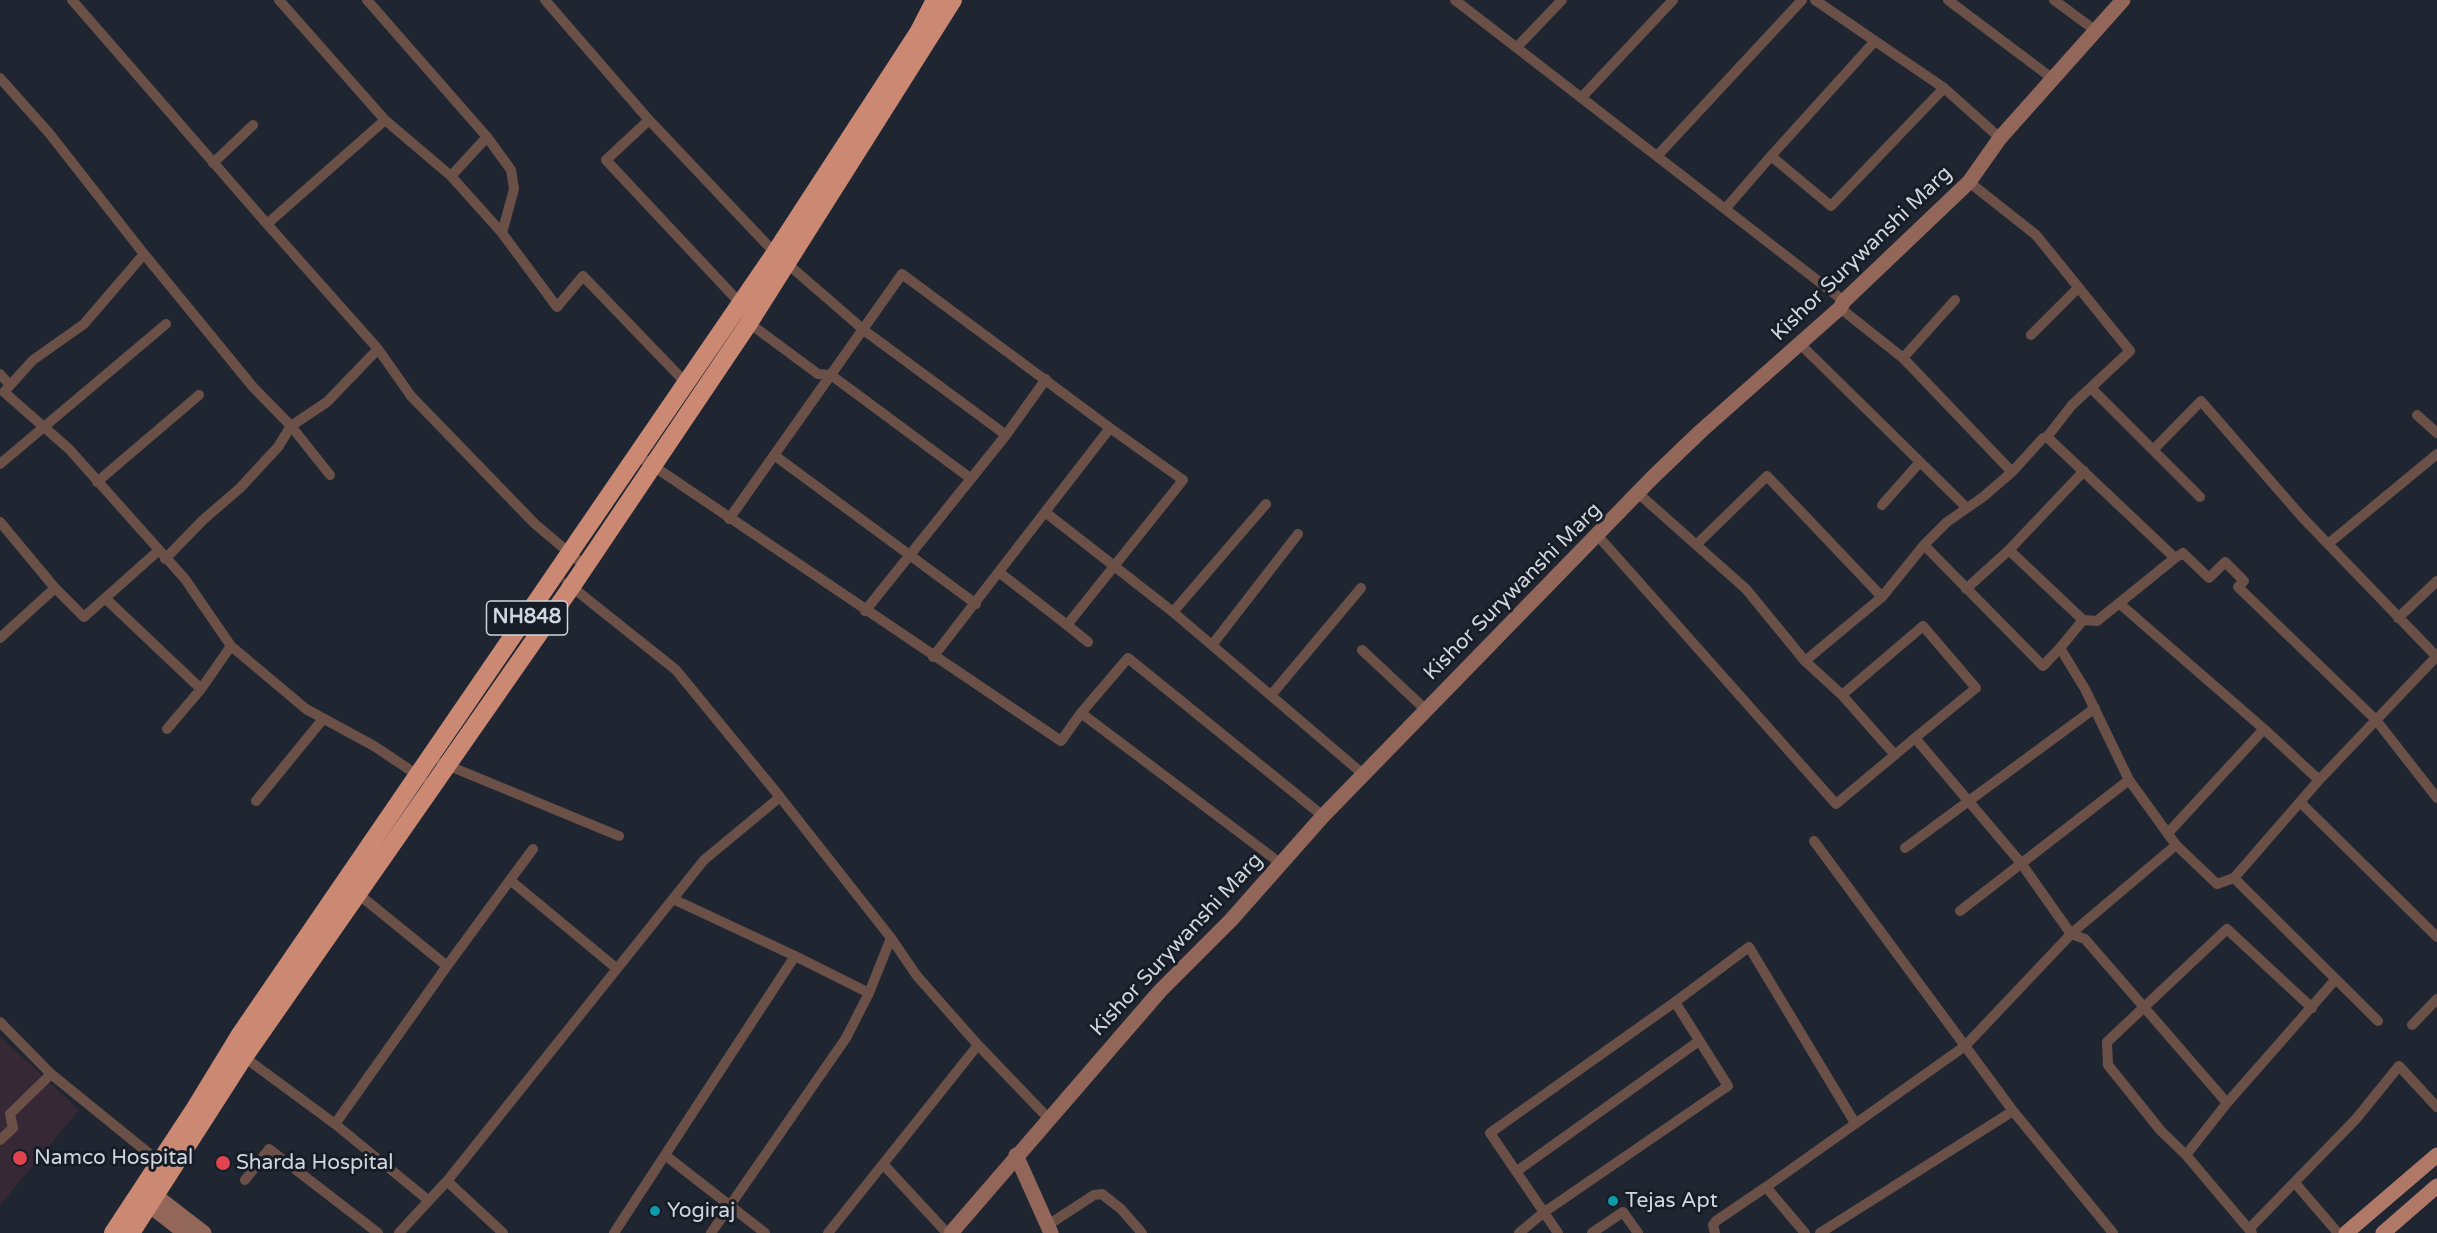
<!DOCTYPE html>
<style>
body{margin:0}
canvas{display:block;background:#1f2631}
</style>
<canvas width="2437" height="1233"></canvas>
<script>
const g = document.querySelector('canvas').getContext('2d');
g.lineJoin = 'round';
function fillPath(path, color) { g.fillStyle = color; g.fill(path, 'evenodd'); }
const shape = rows => new Path2D(rows.map(r => 'M' + r).join(''));
function strokePath(path, color, width, dash) { g.strokeStyle = color; g.lineWidth = width; g.lineCap = dash ? 'butt' : 'round'; g.setLineDash(dash || []); g.stroke(path); }
function drawText(font, color, halo, rows, align = 'center') {
  g.font = font + ' "Varela Round",sans-serif'; g.lineWidth = 6; g.setLineDash([]); g.textBaseline = 'middle'; g.strokeStyle = halo; g.fillStyle = color; for (const [text, x, y, turn = 0] of rows) {
    g.save(); g.translate(x, y); g.rotate((+turn || 0) * Math.PI / 180); g.textAlign = isNaN(turn) ? turn : align; if (halo) g.strokeText(text, 0, 0); g.fillText(text, 0, 0); g.restore();
  }
}
const medical = shape([
 [0,1036,79,1110,0,1205]
]);
const street = shape([
 [72,0,267,224],
 [279,0,385,120,451,176,487,137,367,0],
 [545,0,649,120,606,160,740,303],
 [1455,0,1844,301],
 [1815,0,1944,88,2000,138],
 [1948,0,2053,79],
 [2054,0,2096,31],
 [1874,42,1771,156,1831,206,1944,88],
 [1517,47,1562,0],
 [0,78,49,133,144,254,84,324,33,360,4,392,69,449,185,579,231,646,306,709,374,746,422,778],
 [1582,97,1673,0],
 [649,120,775,253,865,331,1006,435],
 [487,137,511,170,514,189,502,233],
 [1658,155,1802,0],
 [213,163,253,125],
 [451,176,502,233,557,307,583,276,686,383],
 [1726,208,1771,156],
 [144,254,253,387,291,426,330,475],
 [1840,308,1903,358,2012,472],
 [749,323,818,374,831,375,970,478],
 [2031,335,2078,288],
 [1799,343,1967,508],
 [378,349,267,224,385,120],
 [1903,358,1955,300],
 [0,374,10,385],
 [2091,388,2200,497],
 [2417,415,2437,433],
 [2047,437,2175,558,2183,553,2209,578,2225,562,2244,581,2238,587,2376,720,2437,798],
 [2154,449,2201,401,2302,517,2437,657],
 [637,455,1061,741,1081,713],
 [774,455,976,604],
 [0,464,166,324],
 [97,482,199,395],
 [1639,494,1746,589,1805,661,1842,695,1895,755],
 [1882,505,1920,462],
 [729,519,902,274,1110,428,1045,512,1173,612,1364,775],
 [0,522,55,588,0,638],
 [1598,536,1836,804,1915,738,2021,863,2071,934,2085,939,2227,1103],
 [1697,544,1767,476,1882,597,1805,661],
 [2328,544,2437,454],
 [1924,545,2043,666,2060,648],
 [2009,550,2084,471],
 [165,559,203,520,240,488,278,447,291,426,327,402,378,349,411,396,535,524,585,566],
 [1000,573,1067,625],
 [55,588,84,617,158,551],
 [1966,589,2009,550,2083,620],
 [1882,597,1924,545,1947,522,1983,497,2012,472,2043,438,2047,437,2072,405,2130,351,2036,235,1969,182],
 [105,598,201,689],
 [2120,604,2264,729,2319,780],
 [865,611,1006,435,1046,379],
 [1173,612,1266,504],
 [2398,618,2437,581],
 [1088,642,1067,625,1183,480,1110,428],
 [1212,645,1298,534],
 [1362,650,1426,710],
 [933,657,1045,512],
 [1272,694,1361,588],
 [1842,695,1923,626,1976,688,1915,738],
 [167,729,201,689,231,646],
 [442,763,619,836],
 [780,797,891,938,917,976,978,1045],
 [256,801,323,719],
 [2300,802,2437,937],
 [2168,833,2264,729],
 [1814,841,2013,1111,2113,1233],
 [2176,845,2217,884,2234,878],
 [1905,848,2095,708],
 [533,849,510,880,616,968],
 [1280,863,1081,713,1128,658,1323,816],
 [673,899,795,956],
 [1960,911,2129,780],
 [447,966,510,880],
 [2378,1021,2234,878,2319,780,2437,656],
 [0,1022,51,1074,162,1164],
 [2412,1025,2437,999],
 [244,1057,335,1124,428,1200],
 [335,1124,447,966,357,893],
 [0,1140,13,1128,10,1114,51,1074],
 [665,1155,765,1233],
 [2186,1155,2161,1131,2108,1065,2107,1042,2227,929,2312,1008],
 [883,1164,947,1233],
 [1517,1171,1699,1041],
 [245,1180,269,1149,378,1233],
 [447,1181,503,1233],
 [2295,1183,2338,1233],
 [1048,1225,1094,1195,1102,1194,1121,1209,1142,1233],
 [2249,1229,2356,1119,2399,1066,2437,1107],
 [399,1233,447,1181,704,860,780,797,676,670,567,583],
 [614,1233,795,956,869,993],
 [711,1233,846,1038,869,993,891,938],
 [828,1233,978,1045,1049,1119],
 [1519,1233,1543,1213,1728,1086,1675,1002,1749,947,1855,1123],
 [1558,1233,1490,1133,1675,1002],
 [1592,1233,1623,1212,1638,1233],
 [1715,1233,1713,1225,1716,1221,1766,1187],
 [1805,1233,1766,1187,1965,1046,2073,932,2176,845,2129,780,2085,689,2060,648,2083,620,2097,621,2175,558],
 [1820,1233,2013,1111],
 [2252,1233,2186,1155,2227,1103,2335,980]
]);
const secondary = shape([
 [1016,1155,1051,1233],
 [147,1189,204,1233],
 [140,1198,185,1233],
 [951,1233,1160,991,1231,920,1323,816,1653,477,1701,431,1840,308,1844,301,1969,182,2000,138,2123,0]
]);
const primary = shape([
 [2346,1233,2437,1155],
 [2383,1233,2437,1186]
]);
const highway = shape([
 [113,1233,194,1110,241,1033,775,253,918,33,935,0],
 [131,1233,244,1057,572,586,749,323,953,0]
]);
const markers = [
 [20,1158,8,"#e0444e"],
 [223,1163,8,"#e0444e"],
 [1613,1201,6,"#0f9aa8"],
 [655,1211,6,"#0f9aa8"]
];
const shields = [
 [527,618,81]
];
const shieldNames = [
 ["NH848",527,618]
];
const streetNames = [
 ["Kishor Surywanshi Marg",1862,254,-44],
 ["Kishor Surywanshi Marg",1513,592,-45],
 ["Kishor Surywanshi Marg",1177,945,-47]
];
const poiNames = [
 ["Namco Hospital",34,1158],
 ["Sharda Hospital",236,1163],
 ["Tejas Apt",1625,1201],
 ["Yogiraj",667,1211]
];
fillPath(medical, '#362834');
strokePath(street, '#6b5047', 10);
strokePath(secondary, '#926759', 15);
strokePath(primary, '#b07967', 15);
strokePath(highway, '#cb8973', 18);
for (const [x, y, r, color] of markers) { const dot = new Path2D(); dot.arc(x, y, r, 0, 2 * Math.PI); g.fillStyle = color; g.fill(dot); strokePath(dot, '#161d27', 2); }
for (const [x, y, w] of shields) { const box = new Path2D(); box.roundRect(x - w / 2, y - 17, w, 34, 4.5); g.fillStyle = '#161d27'; g.fill(box); strokePath(box, '#d1d6dd', 1.5); }
drawText('bold 20px', '#d1d6dd', null, shieldNames);
drawText('21px', '#d1d6dd', '#161d27', streetNames);
drawText('21px', '#d1d6dd', '#161d27', poiNames, 'left');
</script>
